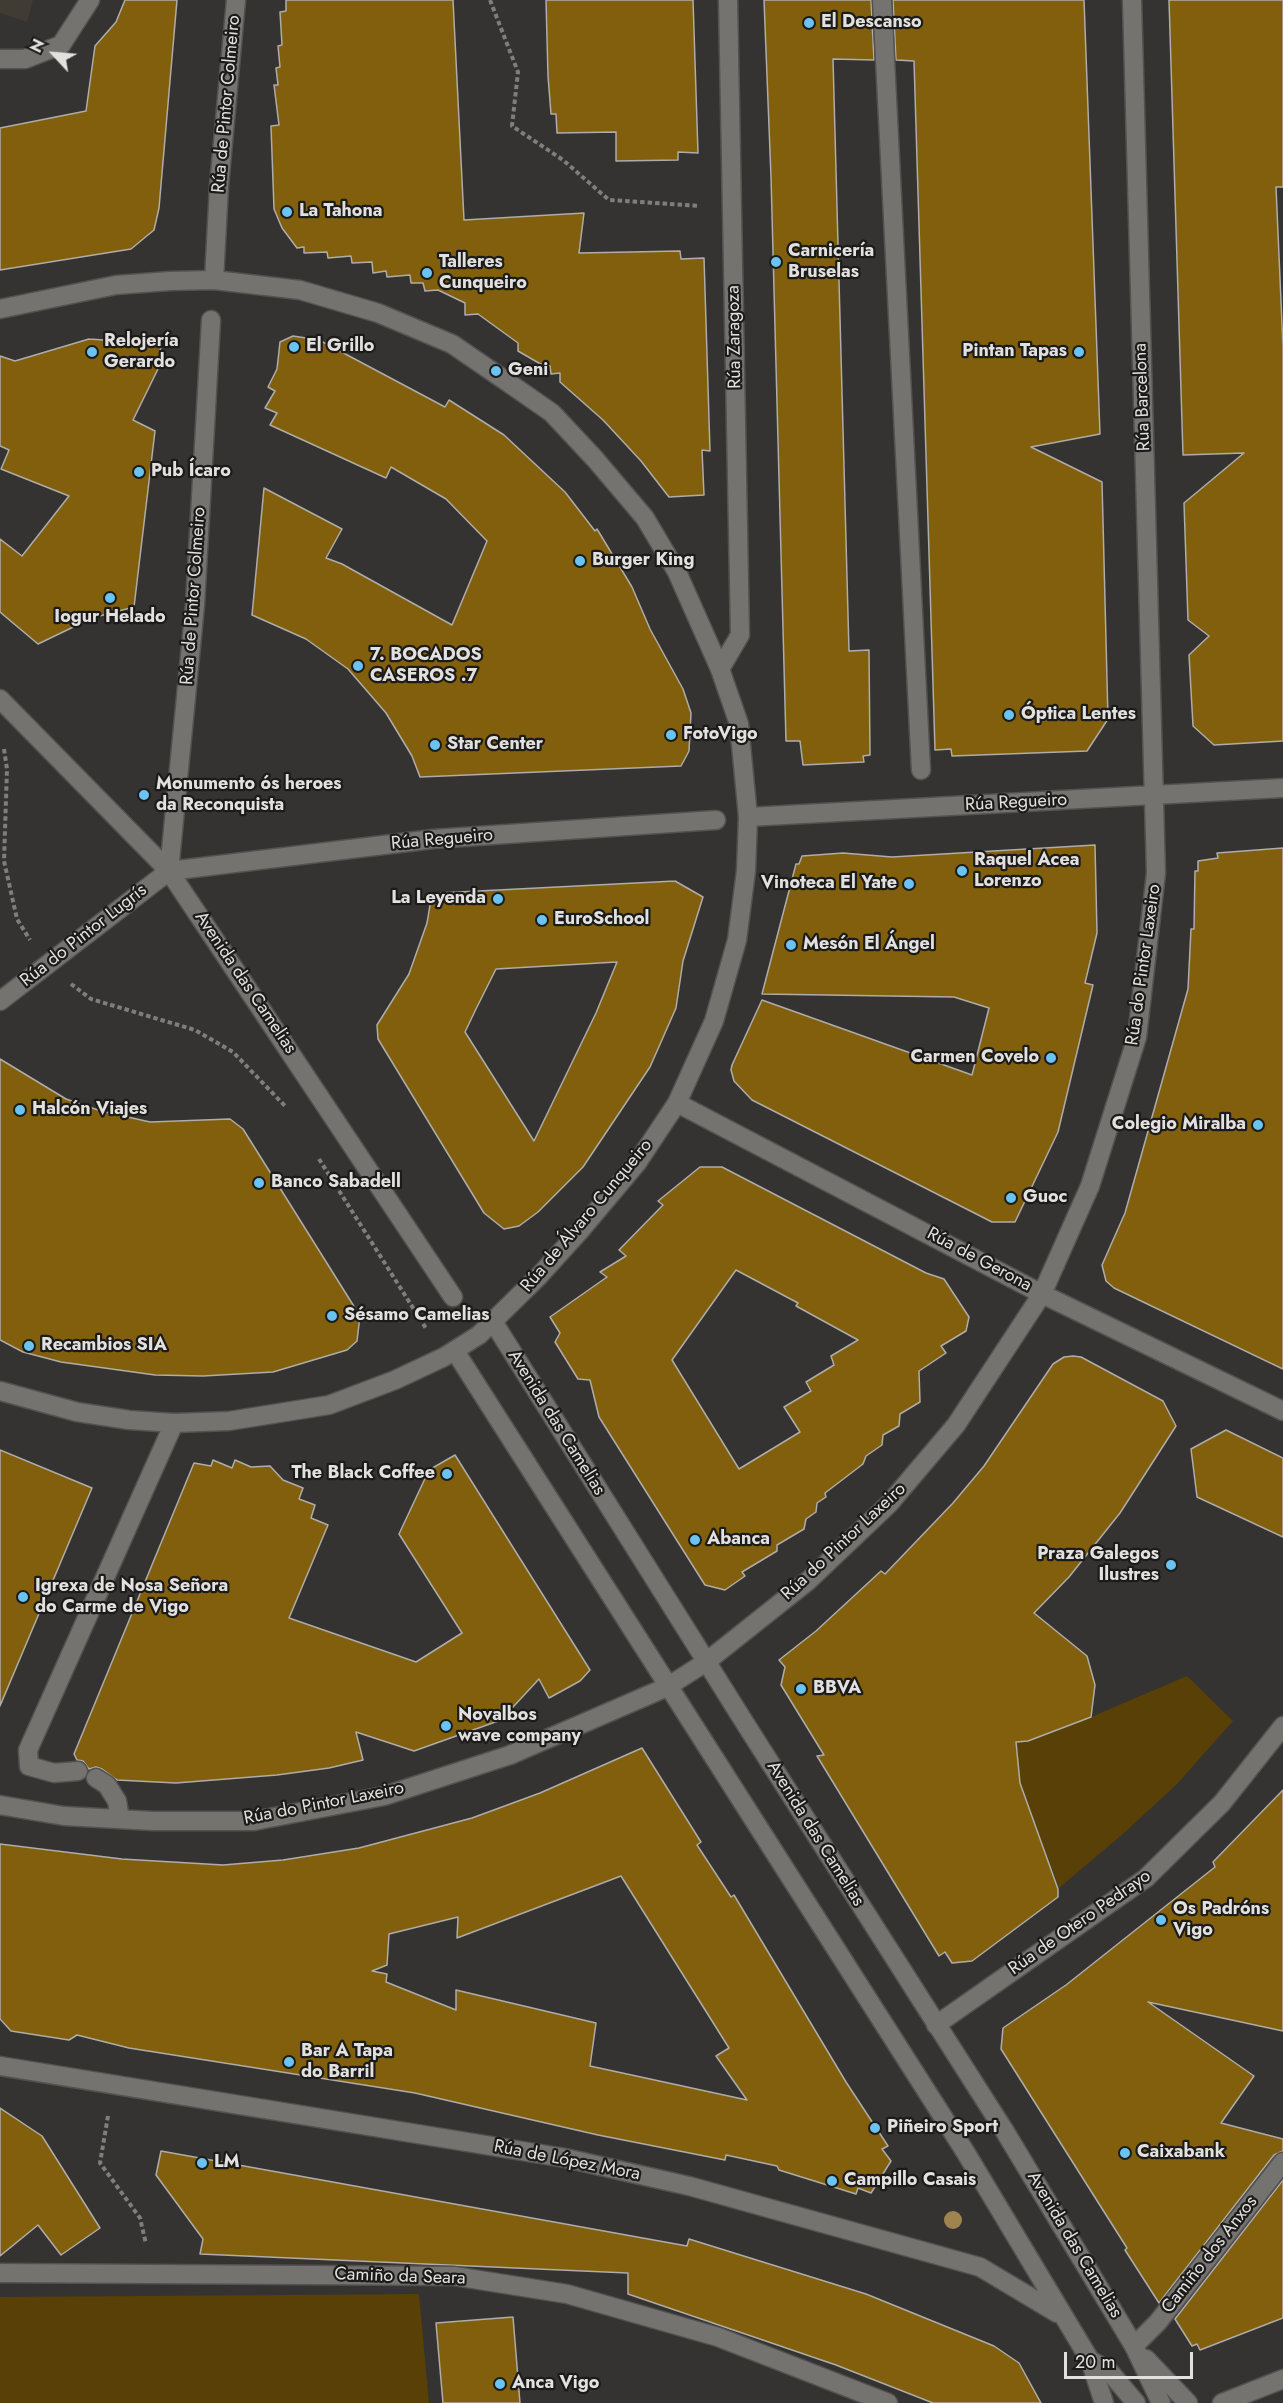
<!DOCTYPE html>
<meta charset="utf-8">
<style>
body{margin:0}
#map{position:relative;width:1283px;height:2403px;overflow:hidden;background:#343331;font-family:Jost,sans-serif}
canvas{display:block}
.north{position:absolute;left:24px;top:24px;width:60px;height:60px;-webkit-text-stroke:4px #1b1b1a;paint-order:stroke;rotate:296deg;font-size:16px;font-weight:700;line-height:24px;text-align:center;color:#e2e1df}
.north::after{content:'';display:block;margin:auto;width:21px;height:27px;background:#e2e1df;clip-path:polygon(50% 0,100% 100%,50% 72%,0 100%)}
.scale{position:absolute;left:1064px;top:2352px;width:129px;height:27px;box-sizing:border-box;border:3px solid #e2e1df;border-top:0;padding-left:8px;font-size:18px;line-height:21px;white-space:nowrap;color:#e2e1df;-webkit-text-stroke:4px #1b1b1a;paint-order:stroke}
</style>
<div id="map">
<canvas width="1283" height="2403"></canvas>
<div class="north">N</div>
<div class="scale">20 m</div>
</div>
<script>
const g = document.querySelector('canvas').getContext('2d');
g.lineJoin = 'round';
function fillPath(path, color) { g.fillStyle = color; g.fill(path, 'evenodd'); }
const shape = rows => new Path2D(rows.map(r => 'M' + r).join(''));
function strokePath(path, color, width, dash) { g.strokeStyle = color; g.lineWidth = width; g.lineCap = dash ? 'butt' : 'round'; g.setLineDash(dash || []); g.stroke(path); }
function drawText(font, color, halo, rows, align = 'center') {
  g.font = font + ' Jost,sans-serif'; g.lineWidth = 4.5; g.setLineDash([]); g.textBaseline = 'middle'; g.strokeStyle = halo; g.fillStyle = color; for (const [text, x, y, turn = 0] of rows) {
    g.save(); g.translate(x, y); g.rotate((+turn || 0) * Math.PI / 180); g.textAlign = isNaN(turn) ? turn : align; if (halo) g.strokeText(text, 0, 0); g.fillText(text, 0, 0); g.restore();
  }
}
const built = shape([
 [0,0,33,0,27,22,0,13]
]);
const green = shape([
 [1187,1676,1233,1721,1177,1784,1124,1833,1059,1888,1020,1783,1016,1742,1028,1741,1091,1717],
 [419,2294,429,2403,0,2403,0,2297]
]);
const building = shape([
 [125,0,177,0,159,208,154,230,131,249,0,270,0,128,86,111,95,46,116,22,125,0],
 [286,0,453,0,464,220,584,213,579,253,680,251,681,259,704,258,710,451,702,450,704,495,669,497,641,461,603,420,560,382,560,373,551,374,550,366,544,366,518,351,518,343,478,314,465,315,465,303,438,290,425,291,423,283,411,283,410,275,387,277,386,271,373,273,372,262,352,263,351,256,328,258,327,252,304,253,304,247,297,248,282,228,274,209,271,126,279,125,274,85,278,85,276,68,280,67,278,46,282,45,280,12,286,11,286,0],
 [546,0,693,0,698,153,678,152,678,160,616,161,616,132,557,133,556,114,551,114,548,76,546,0],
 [764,0,871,0,874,60,833,59,849,651,869,650,870,755,863,756,864,762,803,765,800,741,786,741,771,177,764,0],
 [893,0,1084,0,1100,434,1031,447,1102,482,1108,719,1087,751,952,756,951,749,935,750,914,61,896,60,893,0],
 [1169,0,1283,0,1283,187,1276,187,1283,347,1283,741,1214,745,1193,726,1189,655,1209,636,1188,620,1184,503,1244,453,1183,455,1169,0],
 [293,336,319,340,445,407,449,400,504,435,565,492,595,531,597,529,632,587,650,629,683,689,691,713,689,751,681,766,420,777,412,756,386,713,348,669,306,639,252,615,264,488,342,529,326,558,342,564,452,625,487,541,446,499,391,467,386,478,270,425,277,413,265,408,275,391,268,387,277,369,280,342,293,336],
 [89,339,161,344,159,367,133,420,155,431,134,607,92,618,38,644,0,612,0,539,22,556,69,496,1,469,9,450,0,446,0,356,15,361,89,339],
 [1095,845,1097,933,1085,983,1093,985,1058,1132,1015,1222,992,1222,752,1100,734,1081,731,1070,732,1065,762,1000,972,1075,989,1008,954,997,762,994,796,864,799,864,802,856,843,853,892,857,1095,845],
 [1283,848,1283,1369,1114,1288,1106,1281,1102,1265,1125,1213,1188,989,1191,929,1194,929,1195,871,1198,871,1198,861,1218,858,1217,853,1283,848],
 [675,881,703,897,683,961,676,1008,650,1067,583,1167,538,1212,519,1226,504,1229,484,1213,378,1039,377,1025,409,974,427,923,430,905,439,893,675,881],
 [617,962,596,1013,534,1141,465,1032,476,1009,496,969,617,962],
 [0,1059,66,1099,101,1111,150,1122,230,1119,243,1129,360,1316,357,1341,347,1350,273,1372,203,1376,155,1375,61,1362,23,1352,0,1340,0,1059],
 [700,1167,722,1167,926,1273,944,1279,969,1317,966,1331,941,1346,946,1353,919,1371,920,1402,900,1414,899,1426,883,1435,882,1445,866,1456,863,1464,825,1493,826,1497,817,1503,816,1512,806,1519,804,1529,777,1545,777,1551,742,1572,745,1576,725,1590,705,1585,599,1417,590,1380,578,1379,555,1342,560,1333,550,1317,607,1277,600,1272,626,1256,619,1250,663,1205,658,1201,700,1167],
 [736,1270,798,1303,796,1306,858,1340,831,1356,834,1365,806,1382,811,1391,784,1407,800,1432,739,1469,672,1360,736,1270],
 [1073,1356,1081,1357,1163,1401,1176,1426,1120,1513,1069,1577,1034,1613,1087,1656,1095,1685,1091,1717,1028,1741,1016,1742,1020,1783,1058,1889,1058,1897,972,1961,952,1963,945,1952,939,1956,817,1756,824,1755,781,1685,785,1667,779,1660,816,1631,881,1571,885,1574,953,1503,984,1466,1053,1364,1064,1357,1073,1356],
 [1226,1430,1283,1458,1283,1537,1197,1497,1191,1449,1226,1430],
 [0,1450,92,1488,0,1706,0,1450],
 [455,1455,590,1670,580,1681,549,1698,539,1679,501,1720,414,1751,356,1732,363,1760,329,1768,277,1775,176,1783,117,1780,102,1769,96,1767,89,1769,83,1761,77,1760,74,1754,194,1463,211,1466,213,1460,232,1468,235,1460,251,1467,270,1466,283,1480,303,1488,299,1499,315,1505,311,1518,328,1525,289,1618,416,1662,462,1633,399,1534,429,1470,455,1455],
 [642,1748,701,1842,697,1845,731,1897,734,1895,846,2082,888,2146,882,2149,891,2161,871,2193,858,2188,856,2194,779,2170,777,2166,726,2155,725,2160,598,2135,415,2093,129,2048,77,2035,69,2040,11,2031,0,2019,0,1844,122,1859,223,1865,283,1860,359,1848,472,1818,540,1793,642,1748],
 [621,1876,729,2048,716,2056,747,2100,590,2066,596,2023,456,1990,456,2010,386,1982,387,1974,372,1971,387,1965,389,1934,458,1917,457,1938,621,1876],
 [1283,1790,1283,2031,1148,2002,1254,2076,1221,2123,1283,2139,1283,2151,1274,2155,1159,2303,1125,2250,1127,2248,1001,2049,1003,2028,1066,1985,1215,1867,1213,1862,1283,1790],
 [0,2108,42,2136,100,2228,61,2255,38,2225,0,2256,0,2108],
 [161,2151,687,2246,689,2239,866,2294,994,2346,1019,2363,1041,2403,933,2403,836,2365,628,2294,628,2273,200,2254,203,2239,156,2175,161,2151],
 [1283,2180,1283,2318,1200,2350,1197,2344,1192,2346,1175,2319,1283,2180],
 [513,2317,520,2403,443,2403,436,2323,513,2317]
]);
const path = shape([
 [490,0,518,72,512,126,563,160,609,200,700,206],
 [4,749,7,769,4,861,17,919,30,940],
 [71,984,91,999,195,1030,233,1052,286,1107],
 [319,1159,427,1330],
 [108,2116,100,2163,140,2218,146,2244]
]);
const lane = shape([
 [0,59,25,59,61,45,90,0]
]);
const street = shape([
 [882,0,921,770],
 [214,280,219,186,236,0],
 [720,669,740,635,728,0],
 [0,699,169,871,453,1297],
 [748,817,1283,788],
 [169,871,195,605,211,320],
 [169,871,433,839,716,820],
 [0,1001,169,871],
 [677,1103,1042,1294,1283,1411],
 [78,1771,54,1773,29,1766,28,1750,174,1423],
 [96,1778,107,1785,117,1801,120,1819],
 [0,1805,64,1816,100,1818,153,1821,254,1821,384,1796,510,1755,667,1687,706,1662,808,1581,889,1504,956,1425,1042,1294,1090,1186,1137,1037,1156,873,1132,0],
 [936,2025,1146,1878,1222,1803,1283,1726],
 [0,2273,454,2276,567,2294,718,2337,888,2403],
 [1134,2346,1158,2322,1283,2162],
 [1222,2403,1283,2379]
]);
const secondary = shape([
 [0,309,116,285,170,281,214,280,300,290,378,313,452,344,506,381,552,413,595,459,645,518,677,572,720,669,739,724,748,817,746,871,737,940,714,1021,677,1103,637,1163,579,1232,539,1276,479,1335,444,1357,395,1380,329,1405,229,1421,174,1423,129,1420,77,1412,0,1391],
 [494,1323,748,1728,1004,2130,1134,2346,1161,2403],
 [455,1351,966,2153,1090,2360,1104,2403],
 [0,2066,565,2158,689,2186,980,2267,1057,2313],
 [1146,2359,1188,2403],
 [1090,2360,1109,2371,1136,2403]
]);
const trees = [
 [953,2220]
];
const markers = [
 [809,23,6,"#6ac3f1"],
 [287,212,6,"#6ac3f1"],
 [776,262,6,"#6ac3f1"],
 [427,273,6,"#6ac3f1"],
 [294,347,6,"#6ac3f1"],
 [92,352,6,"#6ac3f1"],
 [1079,352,6,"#6ac3f1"],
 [496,371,6,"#6ac3f1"],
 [139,472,6,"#6ac3f1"],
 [580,561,6,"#6ac3f1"],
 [110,598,6,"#6ac3f1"],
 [358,666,6,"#6ac3f1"],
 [1009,715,6,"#6ac3f1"],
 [671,735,6,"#6ac3f1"],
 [435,745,6,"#6ac3f1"],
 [144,795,6,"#6ac3f1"],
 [962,871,6,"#6ac3f1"],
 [909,884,6,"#6ac3f1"],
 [498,899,6,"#6ac3f1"],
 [542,920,6,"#6ac3f1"],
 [791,945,6,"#6ac3f1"],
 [1051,1058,6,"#6ac3f1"],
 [20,1110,6,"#6ac3f1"],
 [1258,1125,6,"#6ac3f1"],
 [259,1183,6,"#6ac3f1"],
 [1011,1198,6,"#6ac3f1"],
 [332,1316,6,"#6ac3f1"],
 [29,1346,6,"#6ac3f1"],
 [447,1474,6,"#6ac3f1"],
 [695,1540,6,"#6ac3f1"],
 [1171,1565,6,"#6ac3f1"],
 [23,1597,6,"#6ac3f1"],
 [801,1689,6,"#6ac3f1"],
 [446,1726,6,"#6ac3f1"],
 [1161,1920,6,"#6ac3f1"],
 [289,2062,6,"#6ac3f1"],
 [875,2128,6,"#6ac3f1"],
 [1125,2153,6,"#6ac3f1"],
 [202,2163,6,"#6ac3f1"],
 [832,2181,6,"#6ac3f1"],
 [500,2384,6,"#6ac3f1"]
];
const poiNames = [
 ["El Descanso",821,23],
 ["La Tahona",299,212],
 ["Carnicería",788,252],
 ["Bruselas",788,273],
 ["Talleres",439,263],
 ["Cunqueiro",439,284],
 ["Relojería",104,342],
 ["Gerardo",104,363],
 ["El Grillo",306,347],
 ["Pintan Tapas",1067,352,"right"],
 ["Geni",508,371],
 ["Pub Ícaro",151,472],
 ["Burger King",592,561],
 ["Iogur Helado",110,618,"center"],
 ["7. BOCADOS",370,656],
 ["CASEROS .7",370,677],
 ["Óptica Lentes",1021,715],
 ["FotoVigo",683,735],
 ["Star Center",447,745],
 ["Monumento ós heroes",156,785],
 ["da Reconquista",156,806],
 ["Raquel Acea",974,861],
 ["Lorenzo",974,882],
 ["Vinoteca El Yate",897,884,"right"],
 ["La Leyenda",486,899,"right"],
 ["EuroSchool",554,920],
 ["Mesón El Ángel",803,945],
 ["Carmen Covelo",1039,1058,"right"],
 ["Halcón Viajes",32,1110],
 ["Colegio Miralba",1246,1125,"right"],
 ["Banco Sabadell",271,1183],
 ["Guoc",1023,1198],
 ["Sésamo Camelias",344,1316],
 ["Recambios SIA",41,1346],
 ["The Black Coffee",435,1474,"right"],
 ["Abanca",707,1540],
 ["Praza Galegos",1159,1555,"right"],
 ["Ilustres",1159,1576,"right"],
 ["Igrexa de Nosa Señora",35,1587],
 ["do Carme de Vigo",35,1608],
 ["BBVA",813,1689],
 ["Novalbos",458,1716],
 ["wave company",458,1737],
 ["Os Padróns",1173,1910],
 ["Vigo",1173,1931],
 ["Bar A Tapa",301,2052],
 ["do Barril",301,2073],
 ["Piñeiro Sport",887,2128],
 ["Caixabank",1137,2153],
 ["LM",214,2163],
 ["Campillo Casais",844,2181],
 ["Anca Vigo",512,2384]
];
const streetNames = [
 ["Rúa de Pintor Colmeiro",227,104,-85],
 ["Rúa Zaragoza",735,337,-91],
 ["Rúa Barcelona",1143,397,-92],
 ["Rúa de Pintor Colmeiro",194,596,-86],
 ["Rúa Regueiro",1016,803,-3],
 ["Rúa Regueiro",442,840,-5],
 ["Rúa do Pintor Lugrís",84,936,-38],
 ["Rúa do Pintor Laxeiro",1144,965,-82],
 ["Avenida das Camelias",245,983,56],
 ["Rúa de Álvaro Cunqueiro",587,1216,-50],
 ["Rúa de Gerona",979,1260,28],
 ["Avenida das Camelias",556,1423,58],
 ["Rúa do Pintor Laxeiro",844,1542,-43],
 ["Rúa do Pintor Laxeiro",324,1804,-11],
 ["Avenida das Camelias",815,1834,58],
 ["Rúa de Otero Pedrayo",1080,1923,-35],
 ["Rúa de López Mora",567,2161,11],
 ["Avenida das Camelias",1074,2245,59],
 ["Camiño dos Anxos",1210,2255,-52],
 ["Camiño da Seara",400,2277,2]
];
fillPath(built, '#403c34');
fillPath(green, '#584006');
fillPath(building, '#825f0c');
strokePath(building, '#aeadaa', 1.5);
strokePath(lane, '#535250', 21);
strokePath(street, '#535250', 21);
strokePath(secondary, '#535250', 21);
strokePath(path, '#7f7e7c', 4, [4.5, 3]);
strokePath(lane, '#747370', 18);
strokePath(street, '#747370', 18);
strokePath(secondary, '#747370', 18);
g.fillStyle = '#9f844f';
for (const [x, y] of trees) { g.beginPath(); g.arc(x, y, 9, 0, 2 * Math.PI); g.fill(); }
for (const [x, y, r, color] of markers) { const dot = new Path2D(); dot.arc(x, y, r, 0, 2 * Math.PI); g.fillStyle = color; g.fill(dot); strokePath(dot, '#1b1b1a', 2); }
drawText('bold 18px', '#e2e1df', '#1b1b1a', poiNames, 'left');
drawText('18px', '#e2e1df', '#1b1b1a', streetNames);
</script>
